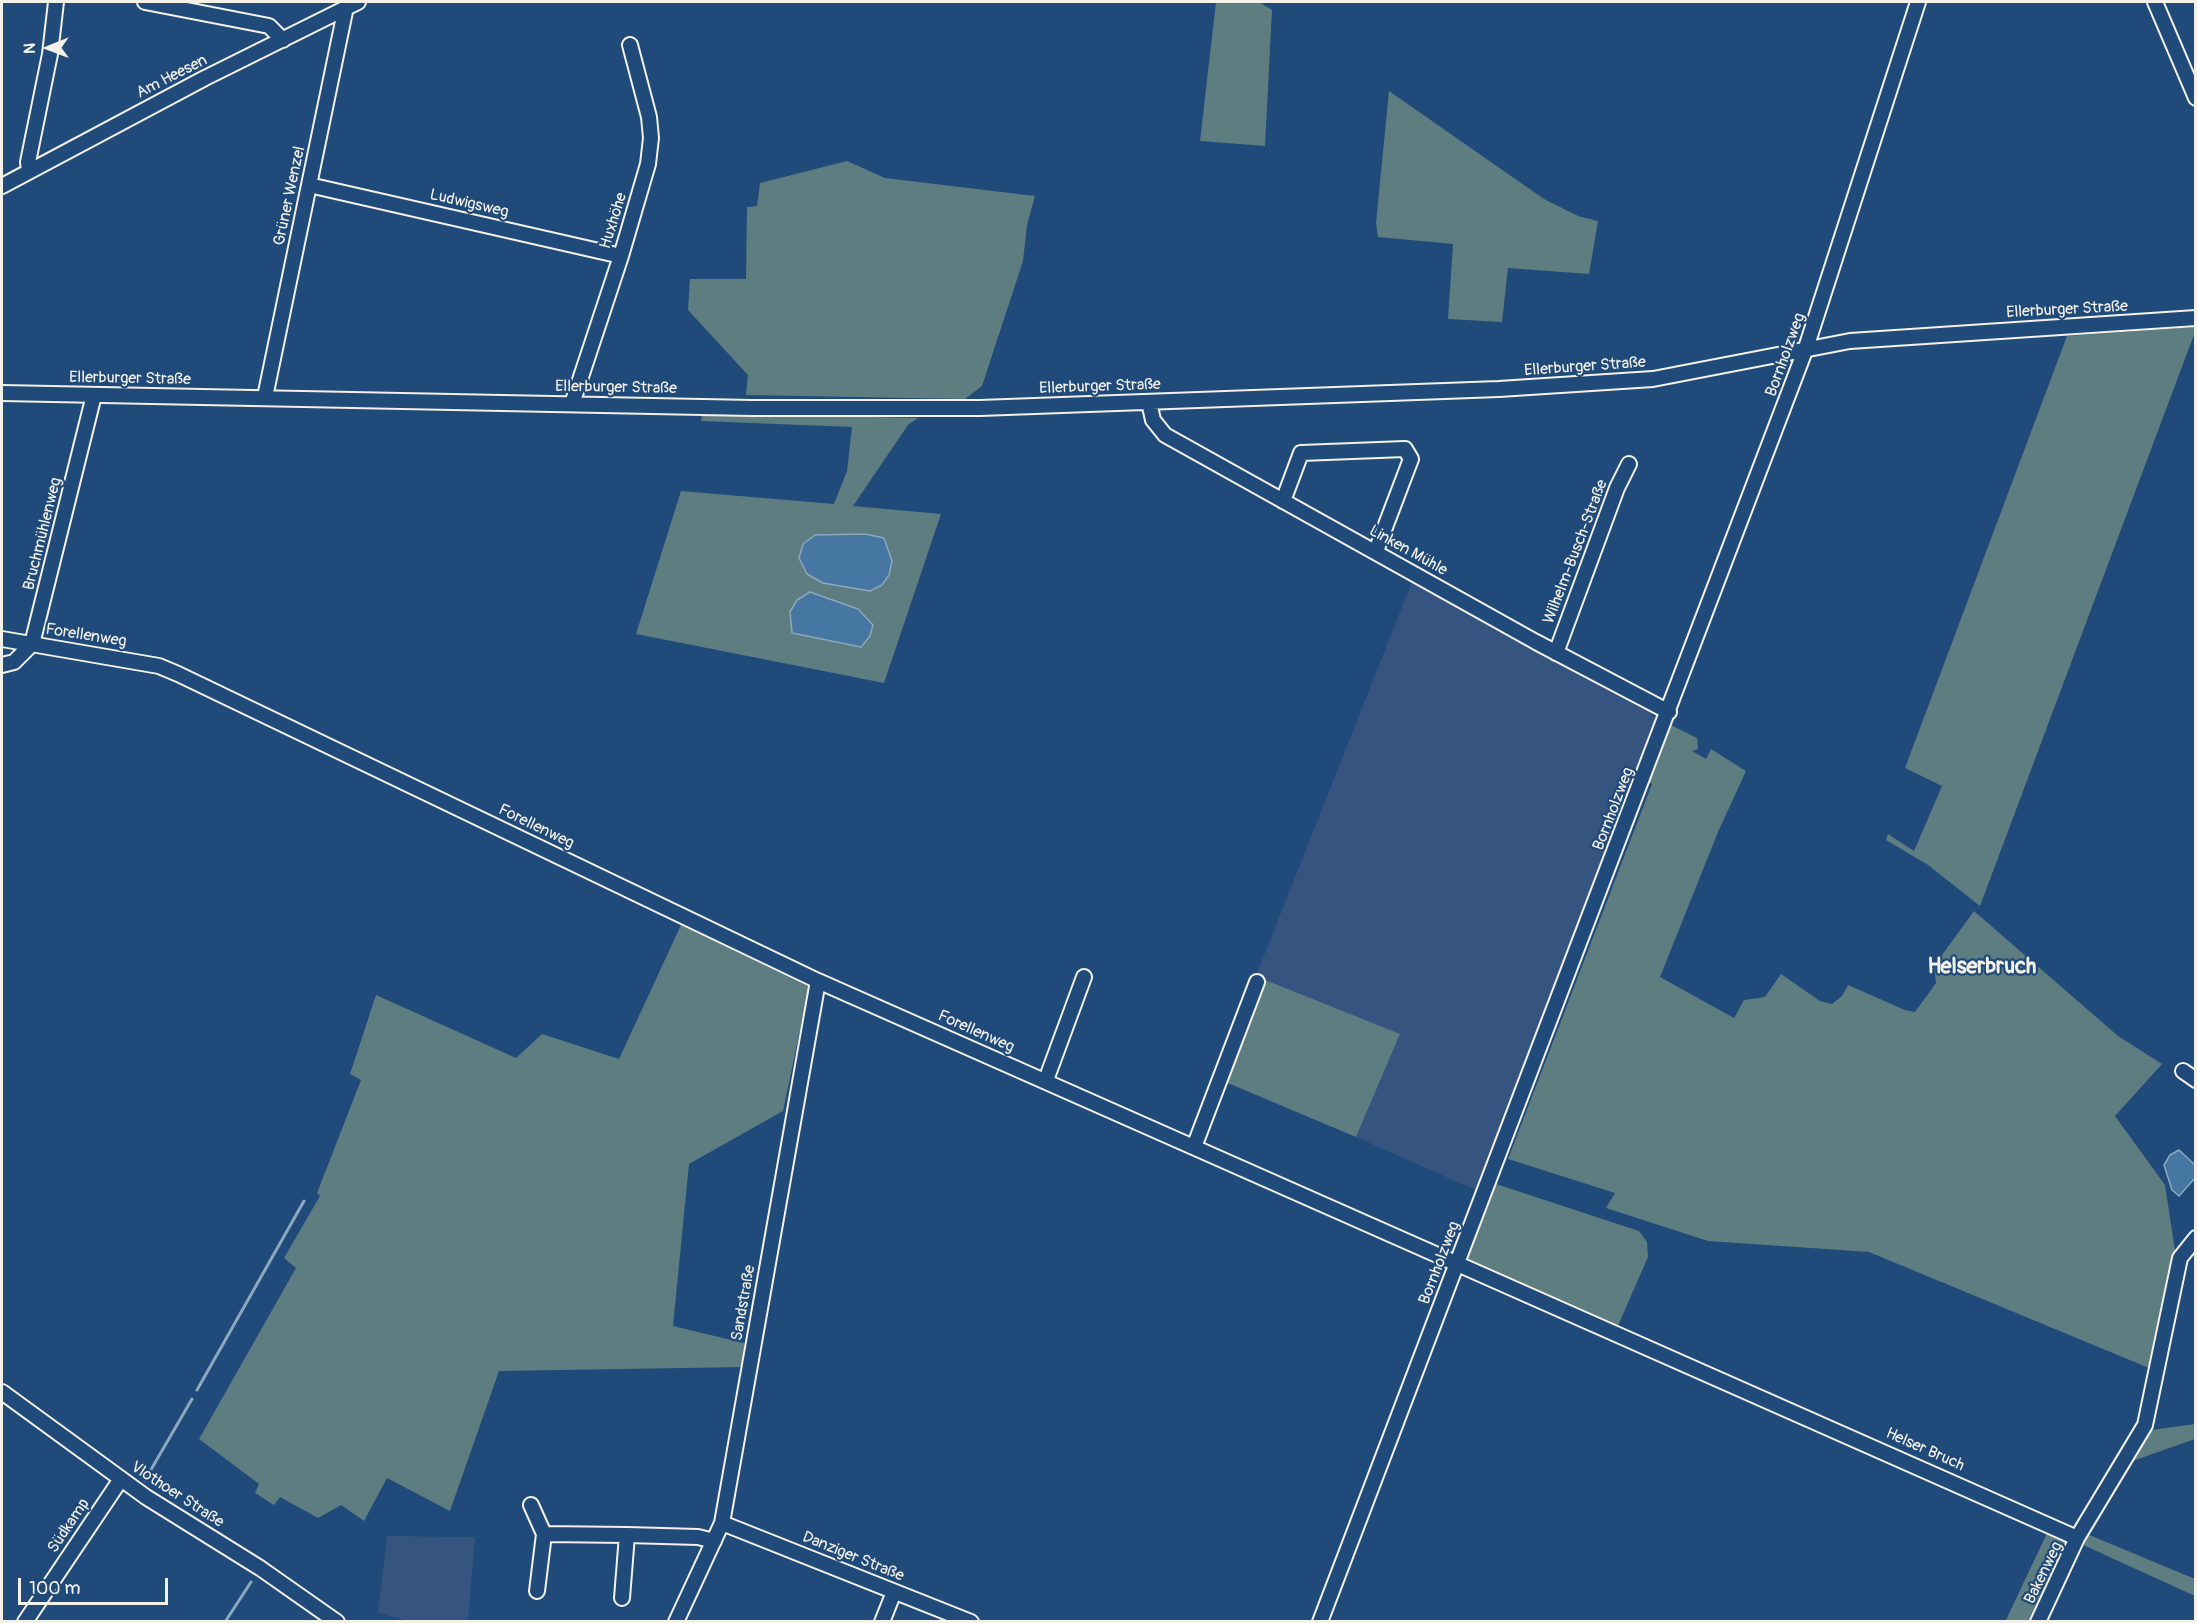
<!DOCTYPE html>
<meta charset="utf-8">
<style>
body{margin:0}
#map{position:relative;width:2197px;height:1623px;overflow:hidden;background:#1f4a7a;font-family:Pangolin,sans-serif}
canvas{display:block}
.frame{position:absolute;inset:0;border:3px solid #f4f1e8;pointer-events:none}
.north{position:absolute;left:18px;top:18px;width:60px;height:60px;-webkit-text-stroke:4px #1f4a7a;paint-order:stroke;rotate:269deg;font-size:16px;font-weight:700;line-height:24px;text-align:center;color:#f4f1e8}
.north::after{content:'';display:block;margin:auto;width:21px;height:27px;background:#f4f1e8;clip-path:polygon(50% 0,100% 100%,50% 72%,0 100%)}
.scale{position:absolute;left:18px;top:1578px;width:150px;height:27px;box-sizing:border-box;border:3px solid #f4f1e8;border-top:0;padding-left:8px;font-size:18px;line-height:21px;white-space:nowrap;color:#f4f1e8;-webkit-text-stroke:4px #1f4a7a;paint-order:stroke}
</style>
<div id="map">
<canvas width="2197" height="1623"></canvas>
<div class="frame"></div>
<div class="north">N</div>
<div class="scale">100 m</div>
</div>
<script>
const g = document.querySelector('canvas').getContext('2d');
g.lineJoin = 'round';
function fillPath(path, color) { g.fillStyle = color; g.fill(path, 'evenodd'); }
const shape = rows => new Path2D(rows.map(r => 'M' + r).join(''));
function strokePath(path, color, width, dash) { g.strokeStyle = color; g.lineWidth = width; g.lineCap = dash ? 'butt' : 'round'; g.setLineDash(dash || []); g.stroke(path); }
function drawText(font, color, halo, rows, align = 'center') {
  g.font = font + ' Pangolin,sans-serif'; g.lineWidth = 4.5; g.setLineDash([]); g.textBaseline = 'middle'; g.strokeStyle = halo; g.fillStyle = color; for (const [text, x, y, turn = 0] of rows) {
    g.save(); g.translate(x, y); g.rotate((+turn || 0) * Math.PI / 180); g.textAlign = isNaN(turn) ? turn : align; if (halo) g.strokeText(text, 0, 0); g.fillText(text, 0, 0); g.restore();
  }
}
const built = shape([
 [1413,579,1642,704,1656,719,1651,741,1480,1192,1356,1137,1400,1034,1256,976],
 [387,1536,475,1537,468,1621,408,1621,378,1613]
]);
const green = shape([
 [1216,2,1259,2,1272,10,1265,146,1200,141],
 [1389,91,1544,199,1578,216,1598,221,1589,274,1508,268,1502,322,1448,319,1453,244,1378,237,1376,223],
 [847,161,885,178,1035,196,1027,225,1023,261,982,386,965,399,746,395,748,375,688,310,690,279,746,279,747,207,757,206,760,183],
 [2195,327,2195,332,1980,906,1928,865,1886,840,1888,834,1914,851,1942,786,1905,768,2067,336],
 [702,413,918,418,908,425,853,506,941,514,884,683,636,634,681,491,834,504,847,471,852,427,701,421],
 [1671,725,1697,738,1698,749,1692,751,1706,759,1711,749,1746,771,1718,832,1660,977,1734,1018,1744,1000,1765,997,1781,974,1820,1001,1832,1004,1842,996,1848,985,1905,1010,1915,1012,1936,983,1934,966,1974,911,2118,1036,2162,1064,2115,1116,2165,1185,2176,1257,2149,1368,1869,1252,1708,1241,1606,1208,1615,1193,1508,1159,1652,784,1647,781],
 [681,925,809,987,783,1111,689,1164,673,1326,748,1344,745,1367,499,1371,450,1511,387,1478,364,1521,341,1505,318,1518,280,1497,274,1505,255,1493,259,1484,199,1439,296,1268,284,1258,320,1196,317,1193,361,1080,350,1074,376,995,516,1058,542,1034,619,1059],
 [1263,979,1400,1034,1356,1137,1223,1081],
 [1493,1183,1639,1231,1647,1242,1648,1257,1617,1328,1470,1262,1467,1254],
 [2195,1424,2195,1439,2127,1463,2144,1431],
 [2049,1529,2072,1538,2032,1621,2005,1622],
 [2087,1534,2195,1579,2195,1596,2081,1544]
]);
const water = shape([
 [865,534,884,538,892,561,889,575,882,585,870,591,823,583,807,574,799,558,803,544,815,535,865,534],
 [810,592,858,609,873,625,870,636,861,647,792,633,790,612,797,600,810,592],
 [2179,1150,2196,1166,2195,1178,2179,1196,2172,1190,2164,1165,2170,1155,2179,1150]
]);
const stream = shape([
 [197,1390,304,1201],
 [145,1480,192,1399],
 [225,1622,251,1582]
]);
const minor = shape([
 [145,2,269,26,283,40],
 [2155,2,2196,98],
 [29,171,28,162,50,54,56,2],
 [309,185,621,256],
 [2,186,205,78,358,2],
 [2,393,752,408,980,408,1499,389,1653,379,1850,341,2196,318],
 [265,397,347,2],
 [1149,402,1153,420,1165,435,1536,642,1669,712],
 [572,404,621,256,648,164,651,138,649,117,630,45],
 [1283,501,1301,453,1405,449,1411,459,1376,551],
 [2,639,159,666,178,674,818,981,2077,1538],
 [1556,653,1617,488,1629,464],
 [2,665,14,662,32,644,94,395],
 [2183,1071,2196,1080],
 [1046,1080,1084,977],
 [1194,1147,1257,982],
 [2,1392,146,1497,260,1568,337,1622],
 [531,1505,544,1534],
 [722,1523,971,1622],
 [537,1591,544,1534,627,1535],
 [622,1598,627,1535,698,1537,714,1541],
 [25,1622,121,1479],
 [676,1622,722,1523,818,981],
 [882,1622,894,1592],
 [1320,1622,1806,348,1918,2],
 [2038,1622,2077,1538,2145,1425,2180,1258,2196,1238]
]);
const streetNames = [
 ["Am Heesen",172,77,-27],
 ["Grüner Wenzel",290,196,-78],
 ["Ludwigsweg",469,204,13],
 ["Huxhöhe",614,221,-73],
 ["Ellerburger Straße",2067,310,-3],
 ["Bornholzweg",1786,355,-70],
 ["Ellerburger Straße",1585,367,-4],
 ["Ellerburger Straße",130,379,1],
 ["Ellerburger Straße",1100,387,-2],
 ["Ellerburger Straße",616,388,1],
 ["Bruchmühlenweg",43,534,-76],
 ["Linken Mühle",1408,551,29],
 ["Wilhelm-Busch-Straße",1576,552,-69],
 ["Forellenweg",86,636,9],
 ["Bornholzweg",1614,809,-69],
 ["Forellenweg",536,827,26],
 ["Forellenweg",976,1032,24],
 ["Bornholzweg",1440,1263,-69],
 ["Sandstraße",744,1303,-80],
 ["Helser Bruch",1925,1450,24],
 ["Vlothoer Straße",177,1495,33],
 ["Südkamp",69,1526,-56],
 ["Danziger Straße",853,1557,22],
 ["Bakenweg",2044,1573,-64]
];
const districtNames = [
 ["Helserbruch",1982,967]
];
fillPath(built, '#355580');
fillPath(green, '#5d7d81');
fillPath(water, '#4577a2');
strokePath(water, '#8ba8be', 1.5);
strokePath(stream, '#8ba8be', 3);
strokePath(minor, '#f4f1e8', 18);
strokePath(minor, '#1f4a7a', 14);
drawText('16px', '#f4f1e8', '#1f4a7a', streetNames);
drawText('bold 22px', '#f4f1e8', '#1f4a7a', districtNames);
</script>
